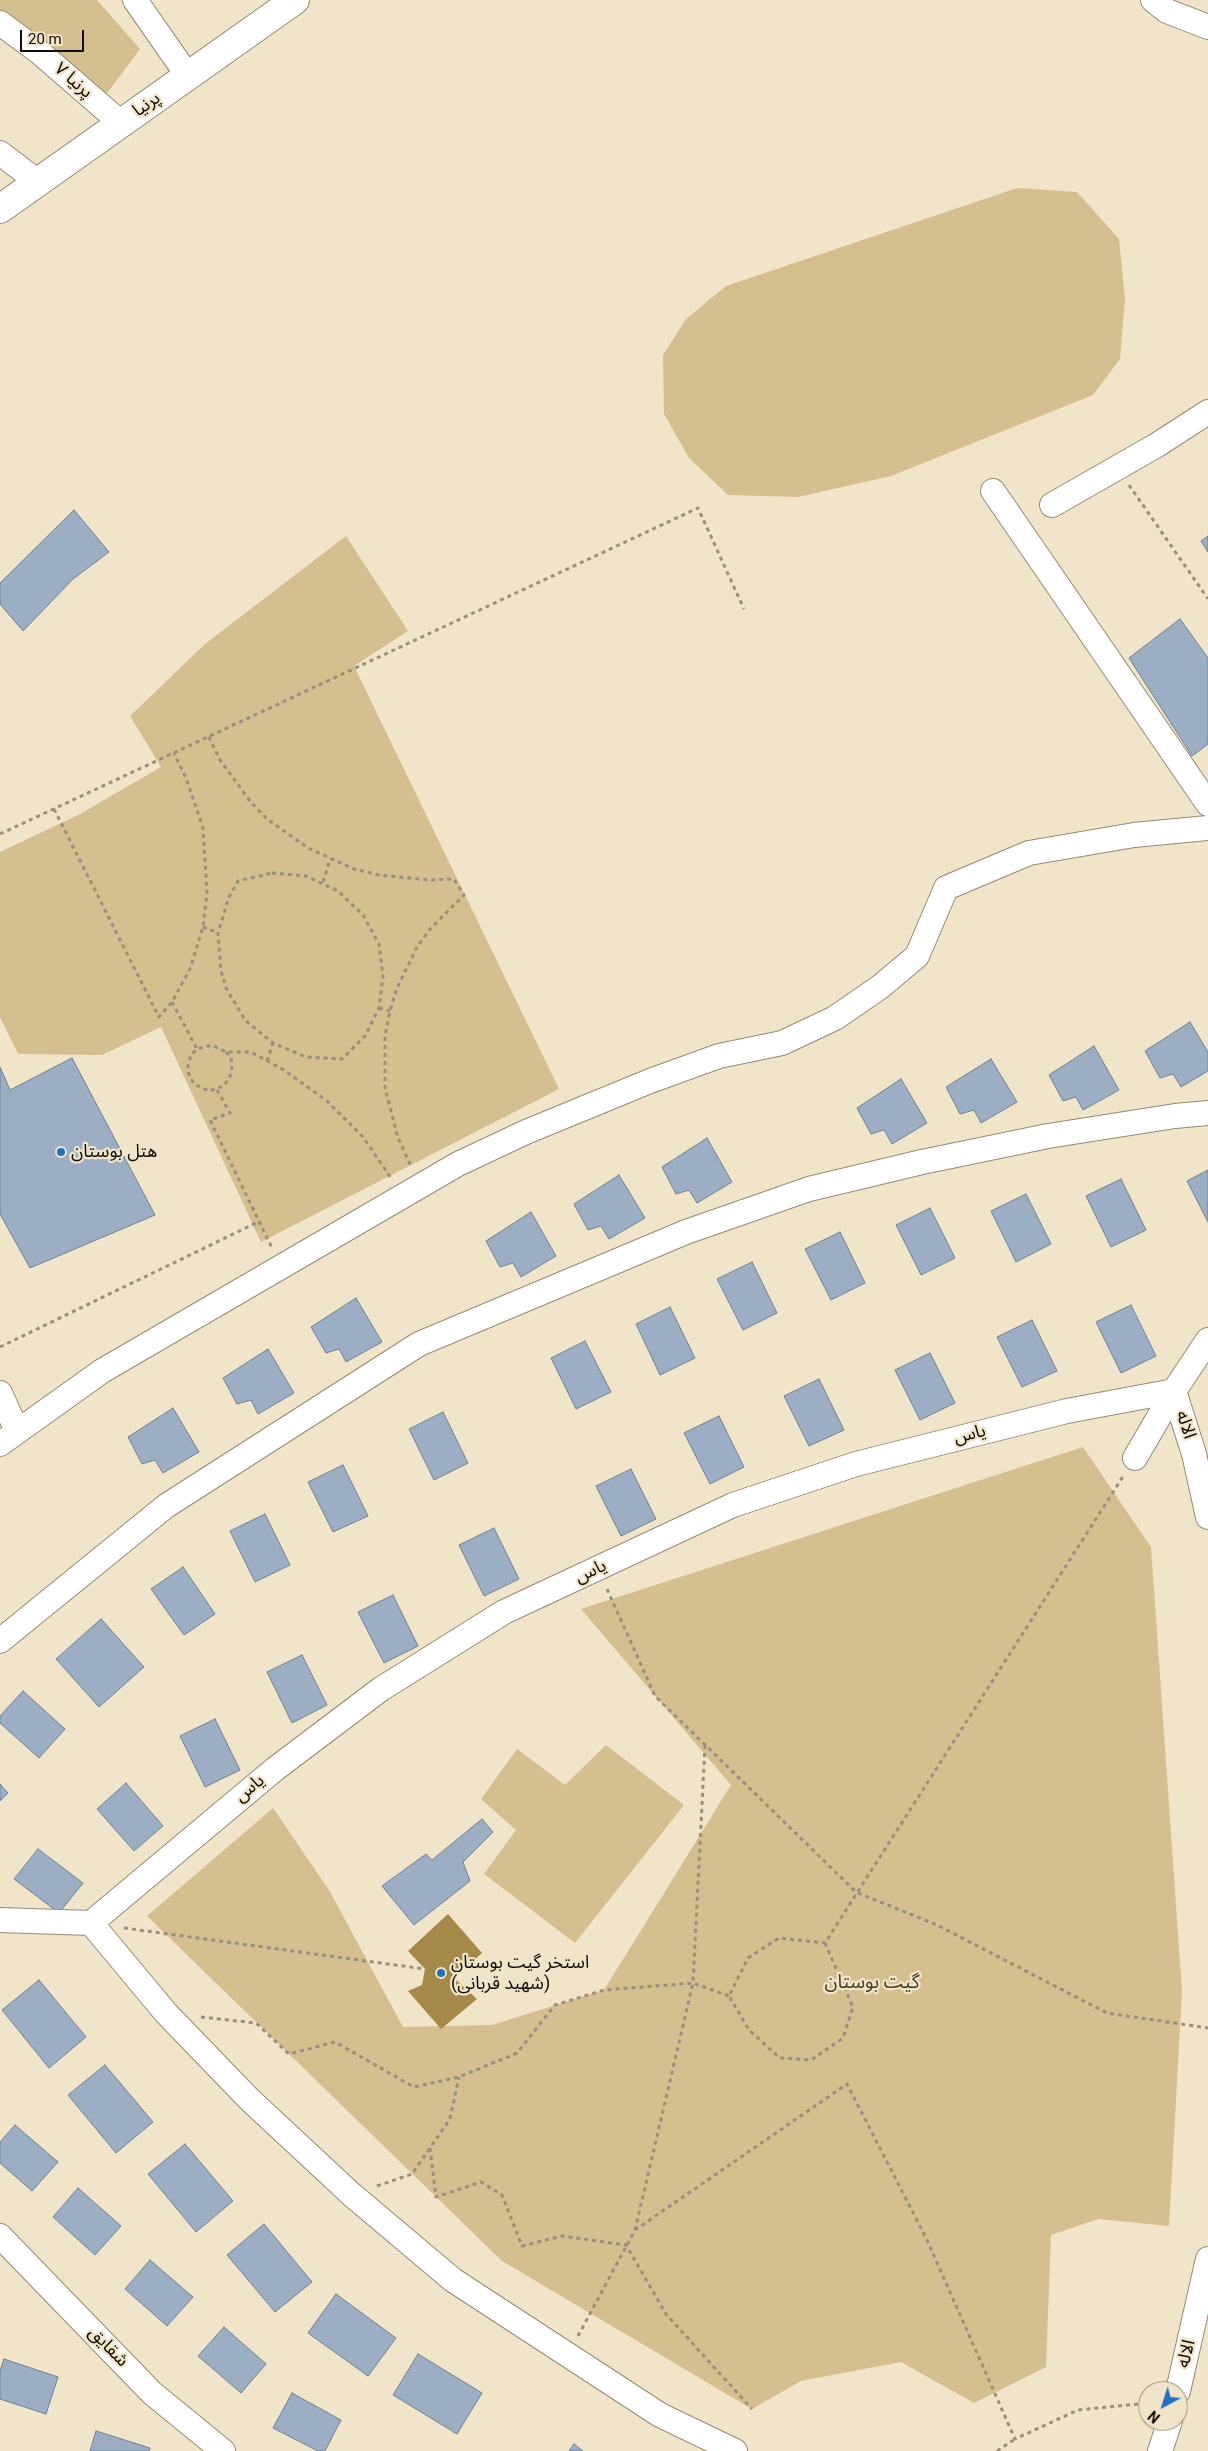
<!DOCTYPE html>
<meta charset="utf-8">
<style>
body{margin:0}
#map{position:relative;width:1208px;height:2451px;overflow:hidden;background:#f0e5c9;font-family:Roboto,sans-serif}
canvas{display:block}
.north{position:absolute;left:1138px;top:2381px;width:50px;height:50px;box-sizing:border-box;background:#f0e5c9;border:1px solid #968e7a;border-radius:50%;rotate:220deg;font-size:14px;font-weight:700;line-height:20px;text-align:center;color:#0f0b03}
.north::after{content:'';display:block;margin:auto;width:18px;height:22px;background:#2072c1;clip-path:polygon(50% 0,100% 100%,50% 72%,0 100%)}
.scale{position:absolute;left:20px;top:30px;width:64px;height:22px;box-sizing:border-box;border:2px solid #0f0b03;border-top:0;padding-left:6px;font-size:15px;line-height:18px;white-space:nowrap;color:#0f0b03;-webkit-text-stroke:4px #f0e5c9;paint-order:stroke}
</style>
<div id="map">
<canvas width="1208" height="2451"></canvas>
<div class="north">N</div>
<div class="scale">20 m</div>
</div>
<script>
const g = document.querySelector('canvas').getContext('2d');
g.lineJoin = 'round';
function fillPath(path, color) { g.fillStyle = color; g.fill(path, 'evenodd'); }
const shape = rows => new Path2D(rows.map(r => 'M' + r).join(''));
function strokePath(path, color, width, dash) { g.strokeStyle = color; g.lineWidth = width; g.lineCap = dash ? 'butt' : 'round'; g.setLineDash(dash || []); g.stroke(path); }
function drawText(font, color, halo, rows, align = 'center') {
  g.font = font + ' Roboto,"Noto Sans Arabic",sans-serif'; g.lineWidth = 4.5; g.setLineDash([]); g.textBaseline = 'middle'; g.strokeStyle = halo; g.fillStyle = color; for (const [text, x, y, turn = 0] of rows) {
    g.save(); g.translate(x, y); g.rotate((+turn || 0) * Math.PI / 180); g.textAlign = isNaN(turn) ? turn : align; if (halo) g.strokeText(text, 0, 0); g.fillText(text, 0, 0); g.restore();
  }
}
const green = shape([
 [0,0,97,0,140,49,99,104,0,15],
 [1017,188,1077,192,1119,239,1125,299,1120,359,1093,395,891,476,798,497,728,495,689,458,664,414,663,355,686,319,726,286],
 [346,536,408,631,354,666,559,1089,261,1242,161,1027,102,1055,18,1054,0,1017,0,852,80,814,161,767,130,716,205,644],
 [1083,1447,1151,1547,1182,1991,1169,2226,1098,2219,1051,2235,1046,2367,974,2403,901,2362,801,2381,752,2409,502,2261,147,1916,273,1808,329,1890,403,2027,492,2025,604,1990,731,1785,581,1609],
 [606,1745,684,1805,575,1943,484,1874,516,1830,481,1799,517,1749,565,1785]
]);
const water = shape([
 [448,1914,482,1953,454,1978,477,1999,441,2029,408,1991,422,1985,425,1969,408,1951]
]);
const building = shape([
 [74,510,109,552,73,579,23,631,0,604,0,583,74,510],
 [1208,536,1208,552,1201,541,1208,536],
 [1180,619,1208,658,1208,744,1192,756,1129,658,1180,619],
 [1190,1022,1208,1052,1208,1071,1181,1087,1173,1074,1160,1078,1145,1051,1190,1022],
 [1094,1046,1119,1090,1083,1110,1076,1097,1063,1101,1049,1075,1094,1046],
 [72,1058,155,1215,30,1268,0,1214,0,1067,10,1090,72,1058],
 [991,1059,1017,1102,981,1123,974,1110,960,1114,946,1087,991,1059],
 [901,1079,927,1123,892,1144,884,1130,871,1134,857,1108,901,1079],
 [707,1138,732,1182,697,1203,689,1190,676,1194,662,1167,707,1138],
 [1208,1170,1208,1222,1187,1181,1208,1170],
 [619,1175,645,1218,609,1239,601,1226,588,1230,574,1204,619,1175],
 [1121,1179,1146,1230,1111,1247,1086,1196,1121,1179],
 [1026,1194,1051,1244,1016,1262,991,1211,1026,1194],
 [930,1208,955,1258,921,1275,896,1225,930,1208],
 [531,1212,556,1256,521,1277,513,1263,500,1267,486,1241,531,1212],
 [840,1232,865,1283,831,1300,805,1249,840,1232],
 [752,1262,777,1313,743,1330,717,1279,752,1262],
 [356,1298,382,1342,346,1362,339,1349,326,1353,311,1327,356,1298],
 [1131,1305,1156,1356,1121,1373,1096,1322,1131,1305],
 [670,1307,695,1358,660,1375,636,1324,670,1307],
 [1032,1320,1057,1371,1022,1387,997,1337,1032,1320],
 [585,1341,611,1392,576,1409,551,1358,585,1341],
 [268,1349,294,1393,258,1414,251,1400,237,1404,223,1378,268,1349],
 [930,1353,955,1403,920,1420,895,1370,930,1353],
 [819,1379,844,1430,809,1446,784,1396,819,1379],
 [173,1408,199,1452,163,1473,155,1460,142,1464,128,1437,173,1408],
 [443,1412,468,1463,434,1480,409,1429,443,1412],
 [719,1416,744,1467,710,1484,684,1433,719,1416],
 [343,1465,368,1516,333,1532,308,1482,343,1465],
 [631,1469,656,1519,621,1536,596,1486,631,1469],
 [265,1514,290,1565,255,1582,230,1531,265,1514],
 [494,1528,519,1579,484,1596,459,1545,494,1528],
 [183,1567,215,1614,184,1635,151,1589,183,1567],
 [393,1595,418,1646,384,1663,358,1612,393,1595],
 [101,1619,144,1667,99,1707,56,1659,101,1619],
 [302,1655,327,1705,292,1723,267,1672,302,1655],
 [23,1691,65,1729,39,1758,0,1723,0,1716,23,1691],
 [215,1719,240,1770,205,1787,180,1736,215,1719],
 [126,1783,163,1826,134,1851,97,1809,126,1783],
 [0,1784,8,1793,0,1801,0,1784],
 [482,1819,493,1832,463,1862,470,1881,414,1925,382,1886,426,1854,432,1860,482,1819],
 [38,1849,83,1883,59,1913,14,1879,38,1849],
 [39,1980,86,2037,49,2068,2,2010,39,1980],
 [105,2065,153,2122,116,2153,68,2095,105,2065],
 [15,2125,58,2162,32,2191,0,2163,0,2142,15,2125],
 [185,2144,233,2201,196,2232,148,2174,185,2144],
 [78,2188,121,2226,95,2255,53,2217,78,2188],
 [264,2224,312,2282,275,2312,227,2255,264,2224],
 [150,2260,193,2297,167,2326,125,2289,150,2260],
 [336,2294,396,2338,368,2376,308,2333,336,2294],
 [224,2327,266,2364,241,2393,198,2356,224,2327],
 [418,2354,482,2393,457,2434,393,2395,418,2354],
 [4,2359,58,2377,46,2414,0,2399,0,2371,4,2359],
 [292,2393,341,2420,325,2451,318,2451,273,2428,292,2393],
 [96,2431,150,2448,149,2451,90,2451,96,2431],
 [574,2444,583,2451,569,2451,574,2444]
]);
const path = shape([
 [1129,485,1208,599],
 [209,737,220,760,250,801,267,819,308,848,354,869,379,875,429,880,454,879,464,895,431,928,417,947,397,988,390,1011,385,1036,385,1088,398,1138,411,1166],
 [54,809,159,1017,172,1002,190,969,203,927,207,893,203,828,186,778,174,753],
 [0,834,698,508,744,609],
 [272,873,306,876,338,891,363,915,379,944,383,976,379,1008,365,1036,342,1059,306,1057,273,1043,245,1020,226,988,221,971,218,933,229,897,238,881,272,873],
 [323,882,330,860],
 [203,927,218,933],
 [172,1002,197,1049],
 [379,1008,390,1011],
 [226,1052,231,1058,232,1073,224,1086,209,1091,194,1084,187,1070,191,1055,197,1049,212,1045,226,1052,251,1052,284,1070,327,1101,363,1137,391,1178],
 [267,1061,273,1043],
 [217,1090,230,1113,210,1120,272,1248],
 [0,1347,258,1222],
 [607,1589,655,1696,856,1892,937,1925,1107,2013,1208,2028],
 [124,1928,425,1969],
 [825,1943,853,2007,843,2038,811,2060,780,2058,749,2030,729,1996,748,1958,779,1938,825,1943,1124,1475],
 [201,2017,256,2023,289,2054,335,2042,414,2087,459,2077,517,2053,555,2005,604,1990,693,1983,705,1745],
 [430,2148,436,2197,481,2182,502,2195,522,2246,562,2236,626,2245,666,2314,752,2409],
 [377,2186,412,2174,450,2119,459,2077],
 [635,2230,847,2084,927,2240,1015,2439,1078,2410,1148,2403],
 [578,2336,635,2230,693,1983,729,1996],
 [997,2451,1015,2439]
]);
const minor = shape([
 [135,0,188,76],
 [1153,0,1167,11,1208,27],
 [0,23,38,51,121,123],
 [0,153,38,182],
 [993,491,1208,804],
 [1052,505,1157,445,1208,412],
 [0,1393,17,1431],
 [0,1444,102,1371,458,1164,526,1132,650,1081,719,1056,782,1043,835,1018,880,987,917,956,946,888,1029,853,1134,835,1208,828],
 [1135,1458,1174,1391,1208,1340],
 [0,1641,166,1506,419,1344,686,1232,809,1189,922,1162,1048,1136,1175,1116,1208,1113],
 [0,1920,91,1923,166,2013,249,2099,351,2194,453,2280,660,2415,735,2451],
 [91,1923,275,1769,381,1689,504,1612,733,1505,856,1464,1067,1411,1174,1391,1194,1454,1208,1517],
 [0,2236,152,2393,223,2451],
 [1178,2391,1208,2259],
 [1160,2451,1170,2421]
]);
const tertiary = shape([
 [0,209,295,0]
]);
const markers = [
 [61,1152,5,"#2072c1"],
 [441,1973,5,"#2072c1"]
];
const streetNames = [
 ["پرنیا ۷",73,81,41],
 ["پرنیا",147,105,-35],
 ["الاله",1185,1425,72],
 ["یاس",970,1435,-14],
 ["یاس",591,1572,-25],
 ["یاس",250,1789,-40],
 ["شقایق",108,2347,46],
 ["الاله",1187,2354,-76]
];
const poiNames = [
 ["هتل بوستان",71,1152],
 ["استخر گیت بوستان",451,1963],
 ["(شهید قربانی)",451,1984]
];
const neighbourhoodNames = [
 ["گیت بوستان",872,1983]
];
fillPath(green, '#d4bf8f');
fillPath(water, '#a48949');
fillPath(building, '#9baec4');
strokePath(building, '#6e8195', 1);
strokePath(minor, '#968b72', 26);
strokePath(tertiary, '#968b72', 30);
strokePath(path, '#99917d', 3, [4, 4]);
strokePath(minor, '#fff', 24);
strokePath(tertiary, '#fff', 28);
for (const [x, y, r, color] of markers) { const dot = new Path2D(); dot.arc(x, y, r, 0, 2 * Math.PI); g.fillStyle = color; g.fill(dot); strokePath(dot, '#f0e5c9', 2); }
drawText('18px', '#0f0b03', '#f0e5c9', streetNames);
drawText('18px', '#0f0b03', '#f0e5c9', poiNames, 'left');
drawText('19px', '#453b24', '#f0e5c9', neighbourhoodNames);
</script>
